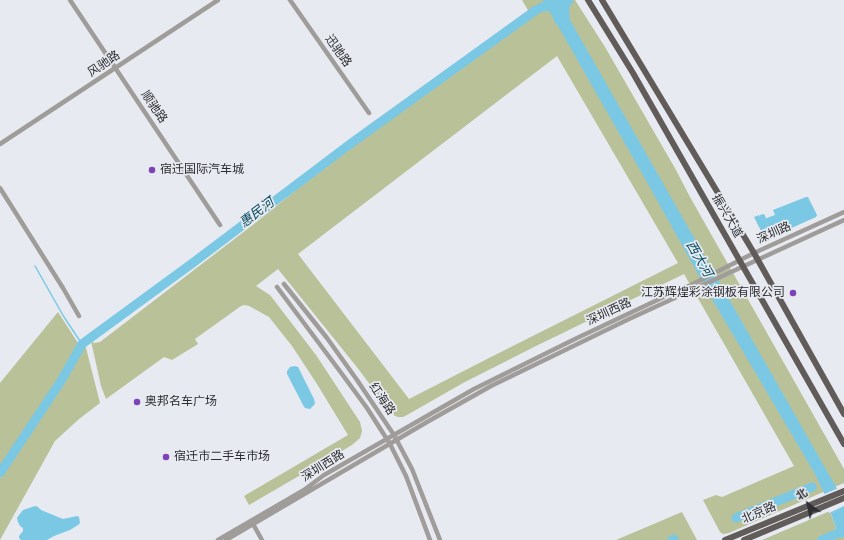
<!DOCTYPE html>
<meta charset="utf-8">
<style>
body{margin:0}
#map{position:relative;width:844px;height:540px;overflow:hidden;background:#e7eaf0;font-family:"Libre Baskerville","Noto Sans SC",serif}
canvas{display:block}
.north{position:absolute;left:788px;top:484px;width:40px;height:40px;-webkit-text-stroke:3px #e7eaf0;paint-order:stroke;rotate:327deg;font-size:11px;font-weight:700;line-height:16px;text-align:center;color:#2d2e30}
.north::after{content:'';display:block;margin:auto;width:14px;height:18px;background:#2d2e30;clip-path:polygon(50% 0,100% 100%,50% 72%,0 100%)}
</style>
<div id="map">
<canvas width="844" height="540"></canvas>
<div class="north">北</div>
</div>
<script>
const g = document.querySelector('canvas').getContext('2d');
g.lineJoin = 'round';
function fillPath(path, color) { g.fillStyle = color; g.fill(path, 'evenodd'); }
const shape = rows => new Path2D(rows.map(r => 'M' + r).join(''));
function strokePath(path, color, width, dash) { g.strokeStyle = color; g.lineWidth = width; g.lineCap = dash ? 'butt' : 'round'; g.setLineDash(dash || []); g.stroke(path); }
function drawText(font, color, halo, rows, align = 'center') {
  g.font = font + ' "Libre Baskerville","Noto Sans SC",serif'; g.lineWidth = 3.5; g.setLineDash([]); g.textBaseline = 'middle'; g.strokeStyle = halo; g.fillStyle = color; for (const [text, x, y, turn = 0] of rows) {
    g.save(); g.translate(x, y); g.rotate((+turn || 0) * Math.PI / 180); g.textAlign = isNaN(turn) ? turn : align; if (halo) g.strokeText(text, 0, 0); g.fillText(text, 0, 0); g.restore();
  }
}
const green = shape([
 [522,0,575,0,605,47,676,170,690,197,844,469,844,483,729,533,723,534,720,532,703,500,716,495,722,497,794,466,684,274,536,346,463,383,407,415,403,417,398,417,395,416,391,412,356,366,278,269,256,286,270,295,316,355,360,422,362,431,360,438,352,445,249,505,244,496,348,435,317,384,292,346,269,317,249,306,244,305,241,306,195,339,198,344,172,360,164,357,106,399,101,386,91,341,94,343,100,342,254,224,326,166,532,17],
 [557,56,678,263,489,358,409,399,298,254],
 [58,312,78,343,79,346,56,384,0,468,0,383],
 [85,344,100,403,79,419,55,441,0,540,0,478,62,382],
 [830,511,836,528,829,537,830,539,839,535,844,538,844,540,762,540],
 [682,512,697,540,616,540]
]);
const water = shape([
 [543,0,574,0,569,8,570,20,844,501,844,538,839,535,830,539,829,537,836,528,824,493,815,474,712,299,648,184,558,26,554,21,552,15,548,11,536,10,543,3],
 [806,197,808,197,817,215,816,217,767,239,765,239,754,217,759,215,760,217,760,215,764,214,766,218,764,219,775,215,773,210],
 [295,366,298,367,314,399,315,403,314,405,310,409,305,408,303,405,287,374,287,371,290,367],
 [35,506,38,507,41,510,63,519,77,516,79,517,80,523,78,525,70,530,54,536,47,540,21,540,19,538,19,536,23,531,23,528,20,526,18,522,17,518,19,515,23,510]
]);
const pier = shape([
 [839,488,844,497,844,506,829,513,822,495]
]);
const stream = shape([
 [35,266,64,317,82,344]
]);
const river = shape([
 [0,473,61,381,82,344,194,262,346,147,536,10,549,4,557,3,559,0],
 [736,518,812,487],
 [672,540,674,539],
 [822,540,844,531]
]);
const minor = shape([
 [70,0,220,225],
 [290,0,369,113],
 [0,144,218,0],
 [0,188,63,288,79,316],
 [284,284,327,338,357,380,394,435,412,469,440,540],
 [691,285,754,253,844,212],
 [277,287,342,374,367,408,390,444,406,476,430,540],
 [253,524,262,540],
 [218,540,304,490,324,475,474,389,575,339,668,295,691,285,693,289],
 [226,540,427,422,491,386,629,319,844,220]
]);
const major = shape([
 [588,0,633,73,844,444],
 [602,0,754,253,844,414],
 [725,540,844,491],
 [744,540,844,498]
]);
const markers = [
 [152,170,4,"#7d42b8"],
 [793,293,4,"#7d42b8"],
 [137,402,4,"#7d42b8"],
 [166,457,4,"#7d42b8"]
];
const streetNames = [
 ["迅驰路",338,51,55],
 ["风驰路",104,64,-34],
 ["顺驰路",154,107,56],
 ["振兴大道",727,216,60],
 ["深圳路",774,233,-24],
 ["深圳西路",609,312,-25],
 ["红海路",382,399,56],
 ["深圳西路",323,466,-32],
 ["北京路",759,513,-23]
];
const poiNames = [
 ["宿迁国际汽车城",160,170],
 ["江苏辉煌彩涂钢板有限公司",785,293,"right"],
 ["奥邦名车广场",145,402],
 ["宿迁市二手车市场",174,457]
];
const waterNames = [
 ["惠民河",257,213,-37],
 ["西大河",699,259,60]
];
fillPath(green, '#b9c198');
fillPath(water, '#7bc8e5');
fillPath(pier, '#e7eaf0');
strokePath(stream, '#7bc8e5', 1.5);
strokePath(river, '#7bc8e5', 9);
strokePath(minor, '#9f9c9a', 4.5);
strokePath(major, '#615c5a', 6);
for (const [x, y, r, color] of markers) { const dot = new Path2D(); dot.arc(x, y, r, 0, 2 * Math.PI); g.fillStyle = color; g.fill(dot); strokePath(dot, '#e7eaf0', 1.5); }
drawText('12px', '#2d2e30', '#e7eaf0', streetNames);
drawText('12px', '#2d2e30', '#e7eaf0', poiNames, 'left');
drawText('italic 13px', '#094d61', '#e7eaf0', waterNames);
</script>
